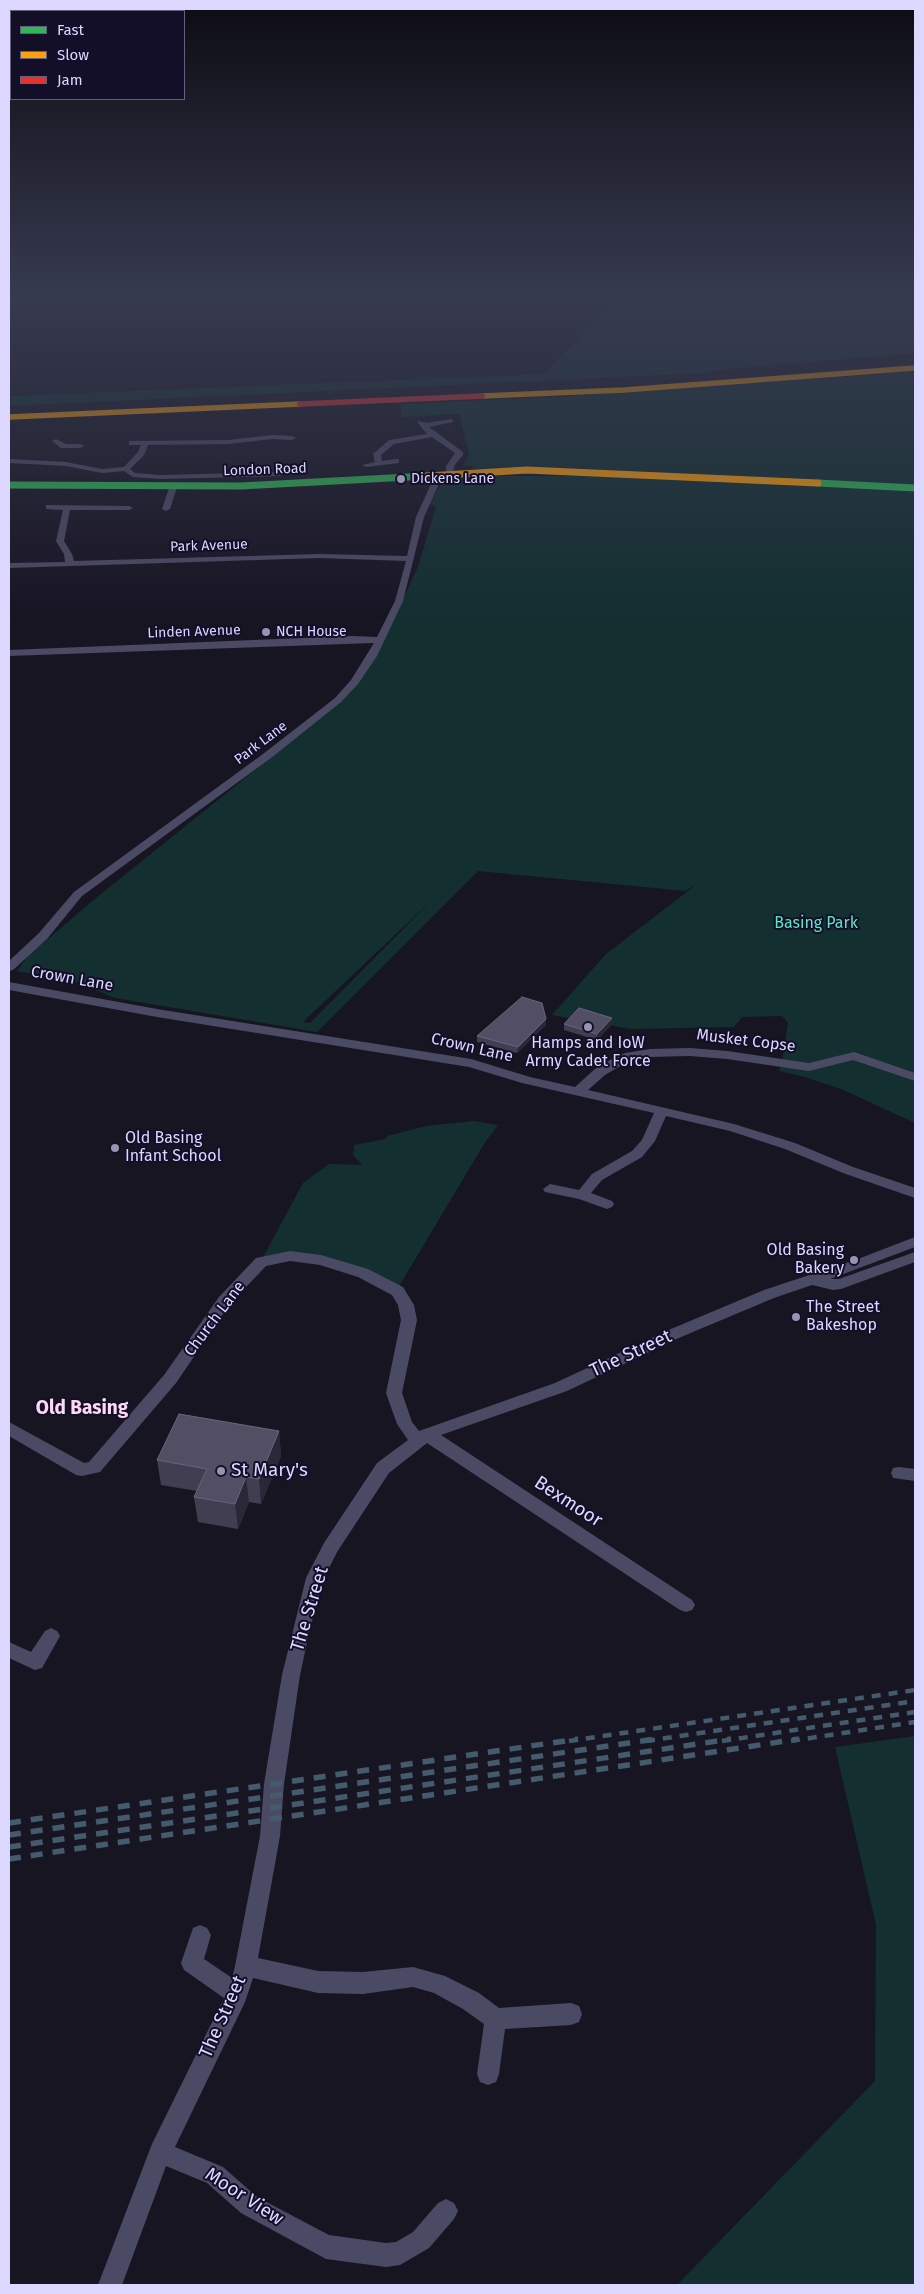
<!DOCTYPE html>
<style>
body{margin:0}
#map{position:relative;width:924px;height:2294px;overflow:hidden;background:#181523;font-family:"Fira Sans",sans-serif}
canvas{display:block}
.frame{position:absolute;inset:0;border:10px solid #dcd7ff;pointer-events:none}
.legend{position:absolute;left:10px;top:10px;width:175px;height:90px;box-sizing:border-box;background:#140f29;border:1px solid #645f7f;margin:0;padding:6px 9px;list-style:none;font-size:15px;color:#dcd7ff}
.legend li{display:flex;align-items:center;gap:10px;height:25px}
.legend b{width:25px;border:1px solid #645f7f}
</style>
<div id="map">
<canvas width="924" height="2294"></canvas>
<div class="frame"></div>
<ul class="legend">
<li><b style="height:6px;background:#30b455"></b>Fast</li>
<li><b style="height:6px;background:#ff9f0a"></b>Slow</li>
<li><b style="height:6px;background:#e5322d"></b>Jam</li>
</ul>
</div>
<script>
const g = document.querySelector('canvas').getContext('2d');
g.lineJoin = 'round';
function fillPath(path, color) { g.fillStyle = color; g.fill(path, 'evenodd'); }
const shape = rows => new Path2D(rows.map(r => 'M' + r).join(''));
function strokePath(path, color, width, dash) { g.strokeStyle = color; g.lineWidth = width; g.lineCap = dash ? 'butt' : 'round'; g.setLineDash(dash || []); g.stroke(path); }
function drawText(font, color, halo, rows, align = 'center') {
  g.font = font + ' "Fira Sans",sans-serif'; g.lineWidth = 4; g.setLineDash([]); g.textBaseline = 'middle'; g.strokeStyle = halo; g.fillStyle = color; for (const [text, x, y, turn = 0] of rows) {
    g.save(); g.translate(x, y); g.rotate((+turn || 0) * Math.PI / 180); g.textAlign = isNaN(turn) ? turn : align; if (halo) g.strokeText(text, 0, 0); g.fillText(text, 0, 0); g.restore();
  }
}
const green = shape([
 [618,298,915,298,915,353,718,370,706,373,9,406,9,396,544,374],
 [915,372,915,1123,841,1089,805,1077,779,1071,783,1056,788,1023,782,1016,742,1017,734,1027,631,1029,552,1015,606,954,697,884,685,891,478,871,317,1032,115,998,76,982,17,971,28,956,96,898,342,700,376,657,418,567,436,507,430,504,443,480,484,476,648,476,647,472,570,468,473,469,472,466,462,466,469,454,459,414,401,417,401,404,562,397],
 [432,900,310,1023,304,1022,304,1021],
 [474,1121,498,1125,484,1144,398,1288,320,1260,261,1261,303,1183,329,1164,362,1165,353,1155,354,1145,386,1139,387,1136,426,1126],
 [915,1736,915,2285,677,2285,875,2081,876,1925,835,1747]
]);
const street = shape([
 [451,419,453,420,453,422,429,427,463,452,463,455,454,466,453,476,446,474,446,466,455,453,432,437,394,444,381,455,382,461,396,459,399,459,399,463,366,467,362,465,375,462,373,454,389,440,427,434,418,423,418,421,427,423,451,419],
 [273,435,292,436,296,438,292,440,273,439,228,444,148,445,144,455,130,469,135,473,160,475,284,472,285,474,281,476,160,479,133,477,124,471,102,473,66,466,9,463,9,459,66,462,102,469,124,467,138,452,141,445,129,445,129,441,132,441,228,440,273,435],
 [56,439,66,444,80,444,84,446,80,448,61,448,52,441,56,439],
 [430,473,436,473,439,484,424,517,403,601,377,656,358,684,341,702,271,758,82,896,47,939,13,970,9,971,9,961,39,933,74,892,263,754,335,698,351,680,374,643,9,656,9,650,352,636,377,637,395,601,406,561,319,558,9,568,9,563,65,562,64,554,56,541,63,510,46,509,46,505,129,506,133,508,129,510,70,510,64,541,72,554,74,561,319,554,407,556,416,517,431,484,430,473],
 [170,485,177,487,170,509,166,511,162,509,170,485],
 [9,982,157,1009,471,1059,530,1077,575,1087,595,1069,610,1060,625,1053,650,1049,690,1048,727,1051,809,1063,854,1052,915,1073,915,1081,853,1060,809,1071,727,1059,690,1056,650,1057,633,1059,620,1066,605,1075,588,1090,734,1124,795,1143,853,1167,915,1188,915,1198,843,1173,785,1149,730,1131,666,1116,655,1141,642,1157,602,1180,591,1193,612,1201,614,1204,612,1207,607,1209,579,1199,545,1192,543,1189,550,1184,579,1190,592,1174,632,1151,642,1140,654,1113,522,1083,469,1067,157,1017,9,990,9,982],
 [915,1237,915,1247,830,1279,839,1279,915,1252,915,1262,841,1289,833,1290,812,1285,774,1298,681,1337,567,1391,441,1435,692,1600,695,1605,692,1610,686,1612,680,1610,427,1443,389,1473,337,1552,324,1578,310,1628,300,1675,284,1784,280,1836,258,1958,318,1971,363,1972,413,1967,445,1976,479,1993,499,2008,571,2003,579,2006,582,2014,579,2022,571,2025,505,2029,499,2074,496,2082,488,2085,480,2082,477,2074,484,2024,463,2009,434,1993,413,1987,363,1994,318,1993,253,1978,245,2002,175,2147,223,2167,257,2197,329,2235,386,2243,396,2242,413,2232,438,2203,446,2199,454,2203,458,2211,454,2219,429,2248,400,2265,386,2267,326,2259,241,2213,207,2183,166,2166,122,2285,98,2285,152,2144,224,1998,184,1970,181,1963,193,1928,200,1925,207,1928,211,1935,204,1959,232,1978,235,1966,260,1836,264,1784,282,1675,306,1578,324,1543,377,1463,408,1440,397,1424,386,1393,401,1320,398,1305,392,1295,358,1277,320,1265,290,1261,266,1266,229,1305,176,1383,100,1472,82,1476,76,1475,9,1436,9,1422,84,1463,89,1462,164,1375,219,1297,256,1258,290,1251,321,1255,368,1269,403,1287,414,1305,417,1320,402,1393,412,1422,419,1431,555,1383,671,1329,764,1290,858,1259,915,1237],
 [899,1467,915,1469,915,1481,893,1478,891,1473,893,1468,899,1467],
 [51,1628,57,1631,60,1636,42,1668,35,1670,9,1658,9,1642,31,1652,45,1631,51,1628]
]);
const fast = shape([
 [818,483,915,488],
 [9,485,241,486,427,476]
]);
const slowFar1 = shape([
 [482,396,624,390,915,368],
 [9,417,300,404]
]);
const slow = shape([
 [427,476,527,470,818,483]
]);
const jam = shape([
 [300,404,482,396]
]);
const railFar1 = shape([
 [569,1741,915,1690],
 [646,1741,915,1701],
 [722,1741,915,1712],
 [791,1741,915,1722]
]);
const rail = shape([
 [9,1823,578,1739],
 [9,1835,655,1739],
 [9,1847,731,1739],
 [9,1859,799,1739]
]);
const wall = shape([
 [564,1024,612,1024,597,1040,564,1030],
 [546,1025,517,1053,477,1042,477,1036],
 [279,1431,281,1456,261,1504,249,1502,238,1529,198,1522,194,1497,197,1491,161,1485,157,1460]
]);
const shadedWall = shape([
 [9,486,10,495,10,507,9,498],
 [612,1018,612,1024,597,1040,597,1034],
 [546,1019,546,1025,517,1053,518,1047],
 [279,1431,281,1456,261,1504,259,1479],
 [246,1477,249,1502,238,1529,235,1504]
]);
const building = shape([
 [522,997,542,1003,546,1019,518,1047,477,1036,522,997],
 [579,1008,612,1018,597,1034,564,1024,579,1008],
 [179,1414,279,1431,259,1479,246,1477,235,1504,194,1497,207,1469,157,1460,179,1414]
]);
const markers = [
 [401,479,5,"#9793b2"],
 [266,632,5,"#9793b2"],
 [588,1027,5,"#9793b2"],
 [115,1148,5,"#9793b2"],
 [854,1260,5,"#9793b2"],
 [796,1317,5,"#9793b2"],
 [221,1471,5,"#9793b2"]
];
const farStreetnames = [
 ["London Road",265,470,-2],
 ["Park Avenue",209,546,-2],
 ["Linden Avenue",194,632,-2],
 ["Park Lane",261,743,-37]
];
const farPoinames = [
 ["Dickens Lane",411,479],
 ["NCH House",276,632]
];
const parkNames = [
 ["Basing Park",816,924]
];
const streetNames = [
 ["Crown Lane",72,979,10],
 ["Musket Copse",746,1041,7],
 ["Crown Lane",472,1048,13],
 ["Church Lane",215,1319,-53]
];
const poiNames = [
 ["Hamps and IoW",588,1044,"center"],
 ["Army Cadet Force",588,1062,"center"],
 ["Old Basing",125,1139],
 ["Infant School",125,1157],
 ["Old Basing",844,1251,"right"],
 ["Bakery",844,1269,"right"],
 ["The Street",806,1308],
 ["Bakeshop",806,1326]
];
const nearStreetnames = [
 ["The Street",631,1354,-25],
 ["Bexmoor",568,1502,33],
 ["The Street",310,1609,-73],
 ["The Street",223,2017,-66],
 ["Moor View",244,2197,33]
];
const quarterNames = [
 ["Old Basing",82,1409]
];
const nearPoinames = [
 ["St Mary's",231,1471]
];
fillPath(green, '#132f30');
fillPath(street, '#4b4a64');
strokePath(fast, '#30b455', 7);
strokePath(slowFar1, '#ff9f0a', 5.5);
strokePath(slow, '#ff9f0a', 7);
strokePath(jam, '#e5322d', 5.5);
strokePath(railFar1, '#445a6d', 4.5, [9, 8]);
strokePath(rail, '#445a6d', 5.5, [12, 10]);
fillPath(wall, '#423e52');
fillPath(shadedWall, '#2a2737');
fillPath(building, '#524f65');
strokePath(building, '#68647d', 1);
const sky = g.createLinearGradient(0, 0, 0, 619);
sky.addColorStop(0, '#0d0c13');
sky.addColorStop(0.48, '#373b50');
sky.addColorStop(1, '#373b5000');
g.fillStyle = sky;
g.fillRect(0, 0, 924, 619);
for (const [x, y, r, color] of markers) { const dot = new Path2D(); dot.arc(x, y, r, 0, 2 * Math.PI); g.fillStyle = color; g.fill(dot); strokePath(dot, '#140f29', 2); }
drawText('14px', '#dcd7ff', '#140f29', farStreetnames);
drawText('14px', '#dcd7ff', '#140f29', farPoinames, 'left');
drawText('16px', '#5ce5c4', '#140f29', parkNames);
drawText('16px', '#dcd7ff', '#140f29', streetNames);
drawText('16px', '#dcd7ff', '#140f29', poiNames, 'left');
drawText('19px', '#dcd7ff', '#140f29', nearStreetnames);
drawText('bold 19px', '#ffd9f1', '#140f29', quarterNames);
drawText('19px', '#dcd7ff', '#140f29', nearPoinames, 'left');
</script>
